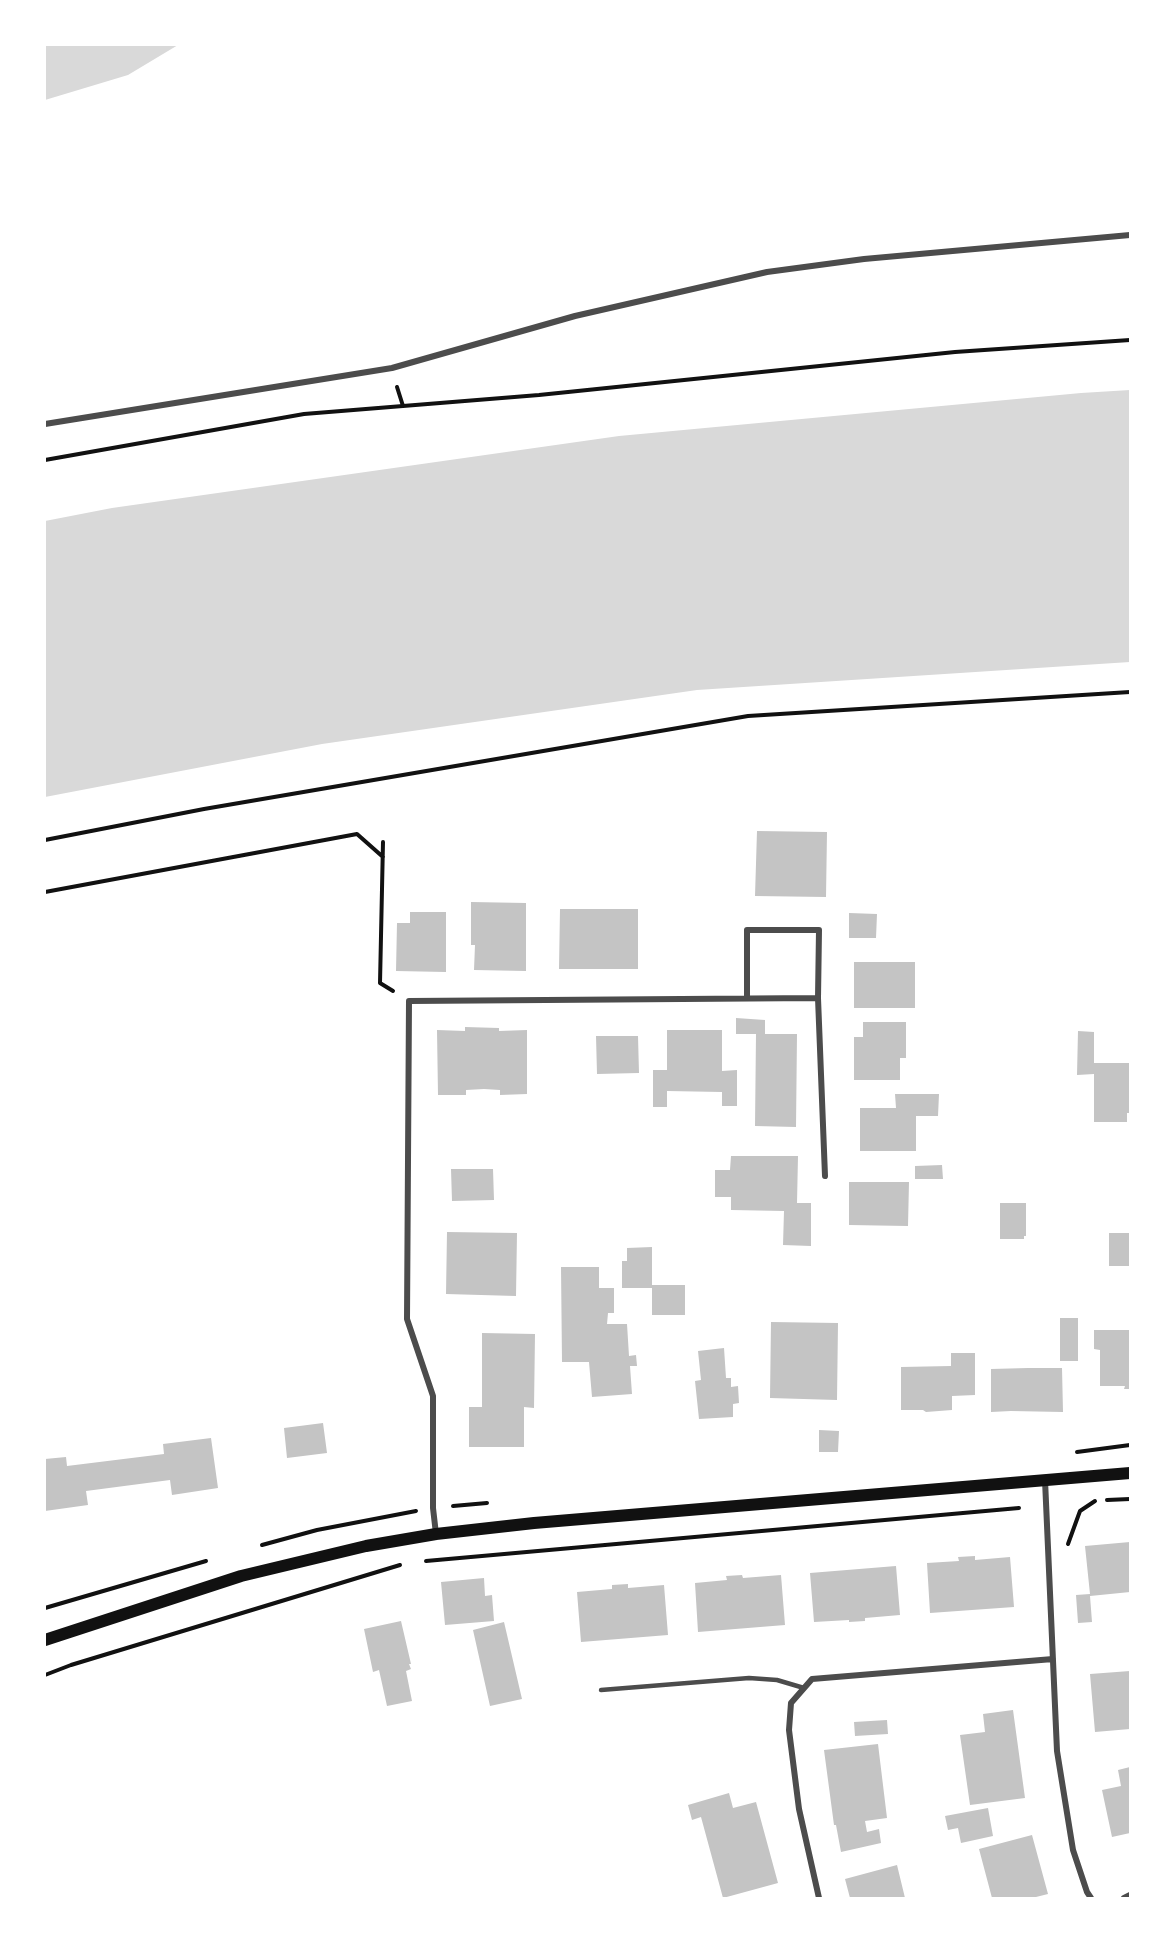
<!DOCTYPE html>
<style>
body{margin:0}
#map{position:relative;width:1175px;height:1943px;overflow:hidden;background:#fff;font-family:Commissioner,sans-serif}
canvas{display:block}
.frame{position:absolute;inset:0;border:46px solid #fff;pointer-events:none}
</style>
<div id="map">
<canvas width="1175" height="1943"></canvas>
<div class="frame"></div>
</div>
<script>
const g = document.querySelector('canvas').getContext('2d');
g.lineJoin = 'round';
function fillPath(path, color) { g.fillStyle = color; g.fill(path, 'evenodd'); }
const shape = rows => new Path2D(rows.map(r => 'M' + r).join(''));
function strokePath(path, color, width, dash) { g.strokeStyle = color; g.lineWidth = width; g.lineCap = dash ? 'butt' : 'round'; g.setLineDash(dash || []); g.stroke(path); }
const water = shape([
 [45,45,178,45,128,75,45,100],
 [1130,390,1130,662,697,690,322,744,45,797,45,521,112,508,619,436,1081,393]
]);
const building = shape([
 [757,831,827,832,826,897,755,896],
 [471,902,526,903,526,971,474,970,475,945,471,945],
 [560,909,638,909,638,969,559,969],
 [410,912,446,912,446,972,396,971,397,923,410,923],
 [849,913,877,914,876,938,849,938],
 [854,962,915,962,915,1008,854,1008],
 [736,1018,765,1020,765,1034,797,1034,796,1127,755,1126,756,1034,736,1034],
 [863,1022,906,1022,906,1058,900,1058,900,1080,854,1080,854,1037,863,1037],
 [465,1027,499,1028,499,1031,527,1030,527,1094,500,1095,500,1090,484,1089,466,1090,466,1095,438,1095,437,1030,465,1031],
 [667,1030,722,1030,722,1071,737,1070,737,1106,722,1106,722,1092,667,1091,667,1107,653,1107,653,1070,667,1070],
 [1078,1031,1094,1032,1094,1063,1130,1063,1130,1113,1127,1113,1127,1122,1094,1122,1094,1074,1077,1075],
 [596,1036,638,1036,639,1073,597,1074],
 [895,1094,939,1094,938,1116,916,1116,916,1151,860,1151,860,1108,896,1108],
 [731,1156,798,1156,797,1203,811,1203,811,1246,783,1245,784,1211,731,1210,731,1197,715,1197,715,1170,730,1170],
 [942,1165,943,1179,915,1179,915,1166],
 [451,1169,493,1169,494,1200,452,1201],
 [849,1182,909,1182,908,1226,849,1225],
 [1000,1203,1026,1203,1026,1236,1024,1236,1024,1239,1000,1239],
 [447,1232,517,1233,516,1296,446,1294],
 [1109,1233,1130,1233,1130,1266,1109,1266],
 [652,1247,652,1285,685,1285,685,1315,652,1315,652,1288,622,1288,622,1261,627,1261,627,1248],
 [561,1267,599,1267,599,1288,614,1288,614,1313,608,1313,607,1324,627,1324,629,1356,636,1355,637,1366,630,1366,632,1394,592,1397,589,1362,562,1362],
 [1060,1318,1078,1318,1078,1361,1060,1361],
 [771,1322,838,1323,837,1400,770,1398],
 [1094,1330,1130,1330,1130,1389,1124,1389,1125,1386,1100,1386,1100,1350,1094,1349],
 [482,1333,535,1334,534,1408,524,1407,524,1447,469,1447,469,1407,482,1407],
 [724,1348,726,1378,731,1378,731,1387,738,1386,739,1403,733,1404,733,1417,699,1419,695,1381,701,1380,698,1351],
 [951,1353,975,1353,975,1395,952,1396,952,1410,926,1412,923,1410,901,1410,901,1367,951,1366],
 [1028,1368,1062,1368,1063,1412,1011,1411,991,1412,991,1369],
 [323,1423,327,1453,287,1458,284,1428],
 [819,1430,839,1431,838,1452,819,1452],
 [211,1438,218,1488,172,1495,170,1480,86,1491,88,1505,45,1511,45,1459,66,1457,67,1466,164,1454,163,1444],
 [1130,1542,1130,1592,1090,1596,1092,1622,1078,1623,1076,1595,1090,1594,1085,1546],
 [975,1556,975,1560,1010,1557,1014,1607,930,1613,927,1563,959,1561,958,1557],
 [896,1566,900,1615,865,1618,865,1621,849,1622,849,1620,814,1622,810,1573],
 [742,1575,743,1578,781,1575,785,1625,698,1632,695,1583,727,1580,726,1576],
 [484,1578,485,1596,492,1595,494,1621,445,1625,441,1582],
 [628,1584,628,1588,664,1585,668,1635,581,1642,577,1592,612,1589,612,1585],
 [401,1621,411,1664,409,1664,411,1669,406,1671,412,1701,387,1706,379,1670,373,1672,364,1629],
 [504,1622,522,1699,490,1706,473,1630],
 [1130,1671,1130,1729,1095,1732,1090,1674],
 [1013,1710,1025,1798,970,1805,960,1735,985,1732,983,1714],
 [887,1720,888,1734,855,1736,854,1722],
 [878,1744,887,1818,865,1821,867,1832,879,1829,881,1843,841,1852,836,1825,834,1825,824,1750],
 [1130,1767,1130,1833,1112,1837,1102,1790,1121,1786,1118,1770],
 [729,1793,733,1808,756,1802,778,1883,723,1898,701,1817,692,1820,688,1805],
 [988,1808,993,1836,961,1843,958,1828,948,1830,945,1816],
 [1032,1835,1048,1894,1032,1898,992,1898,979,1849],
 [897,1865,905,1898,850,1898,845,1879]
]);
const path = shape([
 [397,387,403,406],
 [45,460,304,414,539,395,955,352,1130,340],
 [45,840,204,809,748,716,1130,692],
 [383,842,380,983,393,991],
 [45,892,357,834,383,857],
 [1077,1452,1130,1445],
 [1107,1500,1130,1499],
 [453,1506,487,1503],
 [1068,1544,1080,1511,1095,1501],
 [262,1545,317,1530,416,1511],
 [426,1561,1019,1508],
 [45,1608,206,1561],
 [45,1675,71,1665,400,1565]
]);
const service = shape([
 [601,1690,749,1678,777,1680,804,1688]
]);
const minor = shape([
 [45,424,392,368,575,316,767,272,864,259,1130,235],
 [747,998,747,930,819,930,818,998],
 [1045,1480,1057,1751,1073,1850,1087,1892,1091,1898],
 [436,1534,433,1508,433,1396,407,1319,409,1001,818,998,825,1176],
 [819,1898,799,1809,789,1730,791,1703,812,1679,1053,1659],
 [1124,1898,1130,1895]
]);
const secondary = shape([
 [45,1640,241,1576,366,1546,436,1534,534,1523,1130,1473]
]);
fillPath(water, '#d9d9d9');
fillPath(building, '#c4c4c4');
strokePath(path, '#111', 4);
strokePath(service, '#4c4c4c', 4.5);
strokePath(minor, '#4c4c4c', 6);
strokePath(secondary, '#111', 12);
</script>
